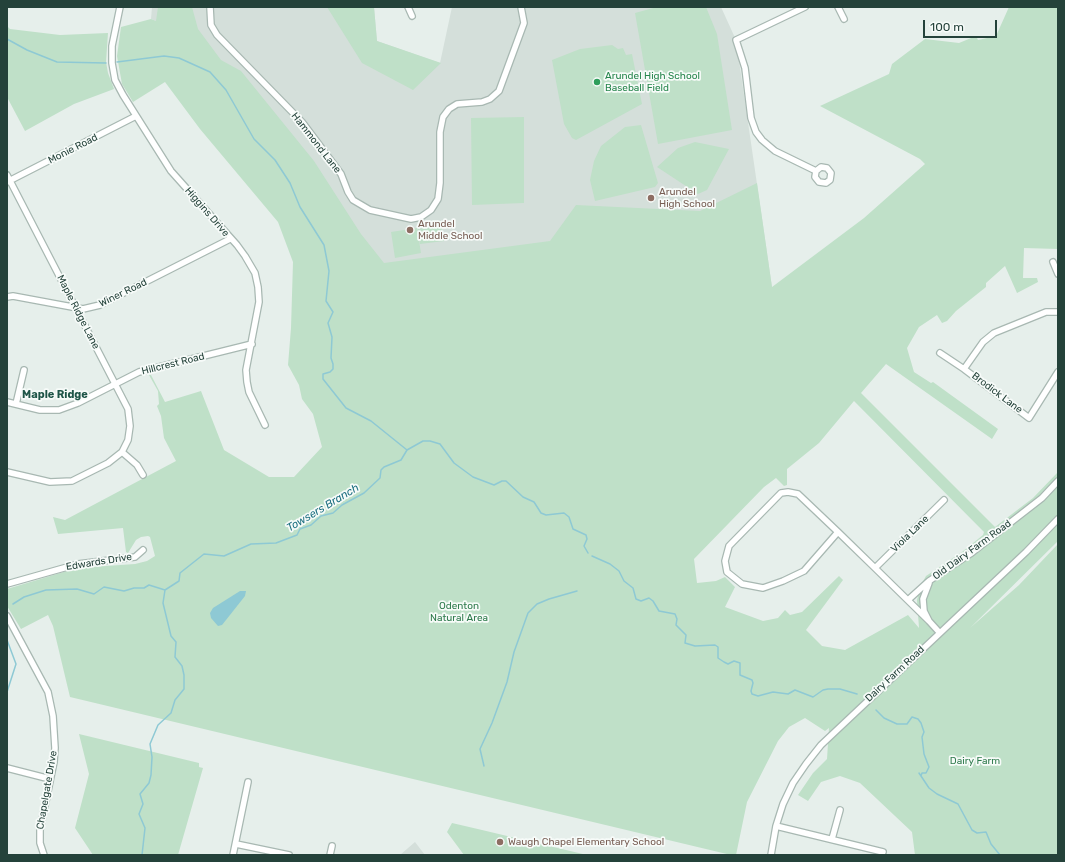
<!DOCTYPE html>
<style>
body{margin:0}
#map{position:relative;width:1065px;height:862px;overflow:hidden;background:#e6efeb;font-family:Rubik,sans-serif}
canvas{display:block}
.frame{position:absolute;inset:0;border:8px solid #24423a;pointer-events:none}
.scale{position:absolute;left:923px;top:20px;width:74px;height:18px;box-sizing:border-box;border:2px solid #24423a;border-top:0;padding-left:5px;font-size:12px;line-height:14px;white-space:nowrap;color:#24423a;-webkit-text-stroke:3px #f7fbf9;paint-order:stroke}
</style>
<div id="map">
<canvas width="1065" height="862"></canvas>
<div class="frame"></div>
<div class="scale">100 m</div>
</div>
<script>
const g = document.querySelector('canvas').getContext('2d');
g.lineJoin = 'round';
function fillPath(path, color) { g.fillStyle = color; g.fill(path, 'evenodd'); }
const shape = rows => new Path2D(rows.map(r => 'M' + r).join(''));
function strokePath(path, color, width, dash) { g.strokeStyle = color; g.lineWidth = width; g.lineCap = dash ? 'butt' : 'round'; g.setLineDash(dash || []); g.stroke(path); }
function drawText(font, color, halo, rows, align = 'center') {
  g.font = font + ' Rubik,sans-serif'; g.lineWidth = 3.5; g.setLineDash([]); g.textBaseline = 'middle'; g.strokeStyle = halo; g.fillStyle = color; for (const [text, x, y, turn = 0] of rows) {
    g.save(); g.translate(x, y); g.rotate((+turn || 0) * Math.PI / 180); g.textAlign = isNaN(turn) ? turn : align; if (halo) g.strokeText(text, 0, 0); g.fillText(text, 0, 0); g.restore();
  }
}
const built = shape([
 [152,7,374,7,377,41,440,63,452,7,721,7,736,40,772,287,330,316,184,33,151,19],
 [415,842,425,855,400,855]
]);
const green = shape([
 [158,7,192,7,198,29,221,60,241,71,314,161,361,234,384,263,550,241,576,205,700,211,757,183,772,287,864,218,925,164,920,159,820,106,889,74,892,64,925,39,959,43,976,36,978,40,996,36,1009,7,1058,7,1058,249,1024,248,1023,278,1037,278,1038,282,1017,293,1005,266,986,283,986,287,956,311,947,321,942,323,937,315,919,327,907,348,914,372,931,383,933,382,998,429,992,439,886,364,861,393,995,527,1033,498,1058,472,1058,541,970,628,1019,585,1058,544,1058,855,915,855,912,832,860,783,840,776,821,782,808,801,798,795,813,773,827,759,829,728,825,731,805,718,789,727,778,741,747,802,736,855,731,855,70,697,53,626,48,615,21,629,7,606,7,589,77,568,135,564,147,561,155,556,150,537,148,536,141,537,136,540,128,553,126,552,123,528,58,534,53,517,65,520,176,461,164,438,161,416,157,406,159,404,158,391,149,375,151,375,165,402,201,391,224,450,269,477,294,477,322,447,313,414,302,399,299,385,288,365,291,328,293,262,278,222,200,129,165,82,133,102,122,84,117,56,121,27,151,19,156,21],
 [854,401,984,532,983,535,962,552,926,576,921,585,917,600,919,628,908,615,845,650,822,646,806,630,843,580,839,576,802,612,790,615,785,610,778,618,763,621,725,607,735,587,725,577,716,581,697,583,694,559,764,487,776,478,784,486,787,485,787,469,819,443],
 [327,7,374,7,377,41,441,63,413,90,362,63],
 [657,7,706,7,717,34,732,130,658,144,635,13],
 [7,26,10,29,60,35,108,33,106,62,108,73,114,89,74,104,25,131,7,97],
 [612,45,618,49,623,48,626,55,632,54,642,104,576,140,572,138,564,124,552,60,580,49],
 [524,117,524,203,472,205,471,118],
 [641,125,658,183,655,187,595,201,590,180,594,161,601,146,625,127],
 [695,142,729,149,707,190,698,194,657,167,678,148],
 [441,226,444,241,420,244,418,229],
 [417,228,421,253,395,258,391,232],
 [79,734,199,763,199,767,203,768,178,855,93,855,75,828,89,774],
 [452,823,482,830,587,855,464,855,447,832]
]);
const water = shape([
 [240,591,246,591,245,596,226,620,222,625,218,626,211,618,210,613,213,608]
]);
const stream = shape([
 [7,39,27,50,57,62,106,63],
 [117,62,164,56,179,58,210,72,226,90,254,139,275,160,290,183,300,207,324,245,329,271,326,301,333,312,328,323,332,337,331,358,333,364,333,369,330,372,323,374,323,379,346,408,371,421,407,450],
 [592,556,610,564,619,571,624,581,633,588,636,599,641,601,649,598,653,601,659,611,675,614,677,619,676,625,686,635,685,643,695,646,715,645,718,647,718,658,724,662,728,664,734,661,740,663,740,675,752,680,753,683,751,691,752,694,758,696,773,692,788,694,795,690,813,697,823,690,828,689,840,689,857,694],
 [13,604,24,597,46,590,77,589,94,594,104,587,124,591,134,588,144,588,149,585,165,590,179,581,180,573,204,554,224,556,251,544,276,543,297,535,300,529,311,525,321,516,333,513,342,505,364,493,380,478,381,470,384,467,401,460,407,450,423,441,430,441,440,444,454,463,473,477,494,485,502,481,506,481,523,497,534,502,541,513,546,515,564,513,569,517,573,529,586,535,587,539,584,546,588,553],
 [7,640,16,664,7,692],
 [876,710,884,718,897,724,907,724,912,717,918,719,921,723,924,732,922,737,924,754,929,767,926,773,922,773,921,776,919,773,929,788,937,794,958,804,972,830,977,833,986,832,991,844,1000,855],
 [484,766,480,749,492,723,507,682,514,652,528,613,537,604,549,599,577,591],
 [142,855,145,828,139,814,143,804,140,794,149,783,151,775,152,757,150,744,158,725,171,713,175,700,184,689,184,675,182,666,175,657,176,642,171,636,163,603,165,590]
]);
const minor = shape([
 [120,7,112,46,112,63,115,80,123,95,171,171,237,245,245,256,255,273,258,287,259,302,246,370,247,382,249,392,265,425],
 [210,7,211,25,217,35,302,122,341,174,348,192,353,200,370,210,411,219,421,217,431,210,438,199,440,183,440,132,443,117,449,109,457,104,482,102,490,99,499,91,524,23,521,7],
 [408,7,412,16],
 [805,7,736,40,745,68,751,118,756,132,762,140,775,151,816,171,815,177,819,182,826,183,830,180,831,173,827,168,821,167,816,171],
 [838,7,844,19],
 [7,175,128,409,130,426,128,440,122,452,108,463,72,481,50,482,7,472],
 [7,182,136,116],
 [1053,262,1058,274],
 [7,297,13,296,83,309,100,305,230,239],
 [940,353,964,369,1029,418,1058,372],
 [964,369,983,342,994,333,1046,312,1058,312],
 [7,402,40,410,59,410,78,403,139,372,252,344],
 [16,404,24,370],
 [122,452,137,465,143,475],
 [838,532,804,571,783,581,763,588,742,584,727,572,725,561,729,546,781,493,788,492,798,494,838,532,875,568,929,621],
 [875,568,944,500],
 [929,583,923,599,924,611,929,621,939,632],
 [7,584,78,564,135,557,143,550],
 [908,600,929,581,970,554,1042,498,1058,481],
 [7,616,48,692,53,716,55,748,54,762,40,830,40,843,44,855],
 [7,768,50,779],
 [776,826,883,852],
 [832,839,840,810],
 [236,844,289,855],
 [233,855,248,782],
 [330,855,332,846],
 [771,855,776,826,783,804,793,783,806,764,821,745,1026,552,1058,519]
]);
const markers = [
 [597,82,4,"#2e9e5b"],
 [651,198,4,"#8d6e63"],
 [410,230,4,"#8d6e63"],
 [500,842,4,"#8d6e63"]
];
const leisureNames = [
 ["Arundel High School",605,76],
 ["Baseball Field",605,88]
];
const streetNames = [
 ["Hammond Lane",316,143,52],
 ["Monie Road",73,149,-27],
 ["Higgins Drive",207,212,49],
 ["Winer Road",123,293,-26],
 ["Maple Ridge Lane",78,312,63],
 ["Hillcrest Road",173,364,-14],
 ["Brodick Lane",997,393,37],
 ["Viola Lane",910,534,-44],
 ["Old Dairy Farm Road",972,550,-36],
 ["Edwards Drive",99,562,-9],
 ["Dairy Farm Road",895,674,-43],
 ["Chapelgate Drive",47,790,-80]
];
const educationNames = [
 ["Arundel",659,192],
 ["High School",659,204],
 ["Arundel",418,224],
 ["Middle School",418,236],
 ["Waugh Chapel Elementary School",508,842]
];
const parkNames = [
 ["Odenton",459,606],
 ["Natural Area",459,618],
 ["Dairy Farm",975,761]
];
const neighbourhoodNames = [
 ["Maple Ridge",55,395]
];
const waterNames = [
 ["Towsers Branch",323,508,-31]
];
fillPath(built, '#d4dfda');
fillPath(green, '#bfe0c8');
fillPath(water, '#8ec9d4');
strokePath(stream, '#8ec9d4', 1.5);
strokePath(minor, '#a8b8b2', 8);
strokePath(minor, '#fff', 5.5);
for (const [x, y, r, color] of markers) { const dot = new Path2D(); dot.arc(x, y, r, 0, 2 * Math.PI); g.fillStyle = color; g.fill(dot); strokePath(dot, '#f7fbf9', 1.5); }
drawText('10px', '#27864d', '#f7fbf9', leisureNames, 'left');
drawText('10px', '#24423a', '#f7fbf9', streetNames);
drawText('10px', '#785e54', '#f7fbf9', educationNames, 'left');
drawText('10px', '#2d7a4b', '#f7fbf9', parkNames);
drawText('bold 11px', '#1f5548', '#f7fbf9', neighbourhoodNames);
drawText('italic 11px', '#1c6f80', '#f7fbf9', waterNames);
</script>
